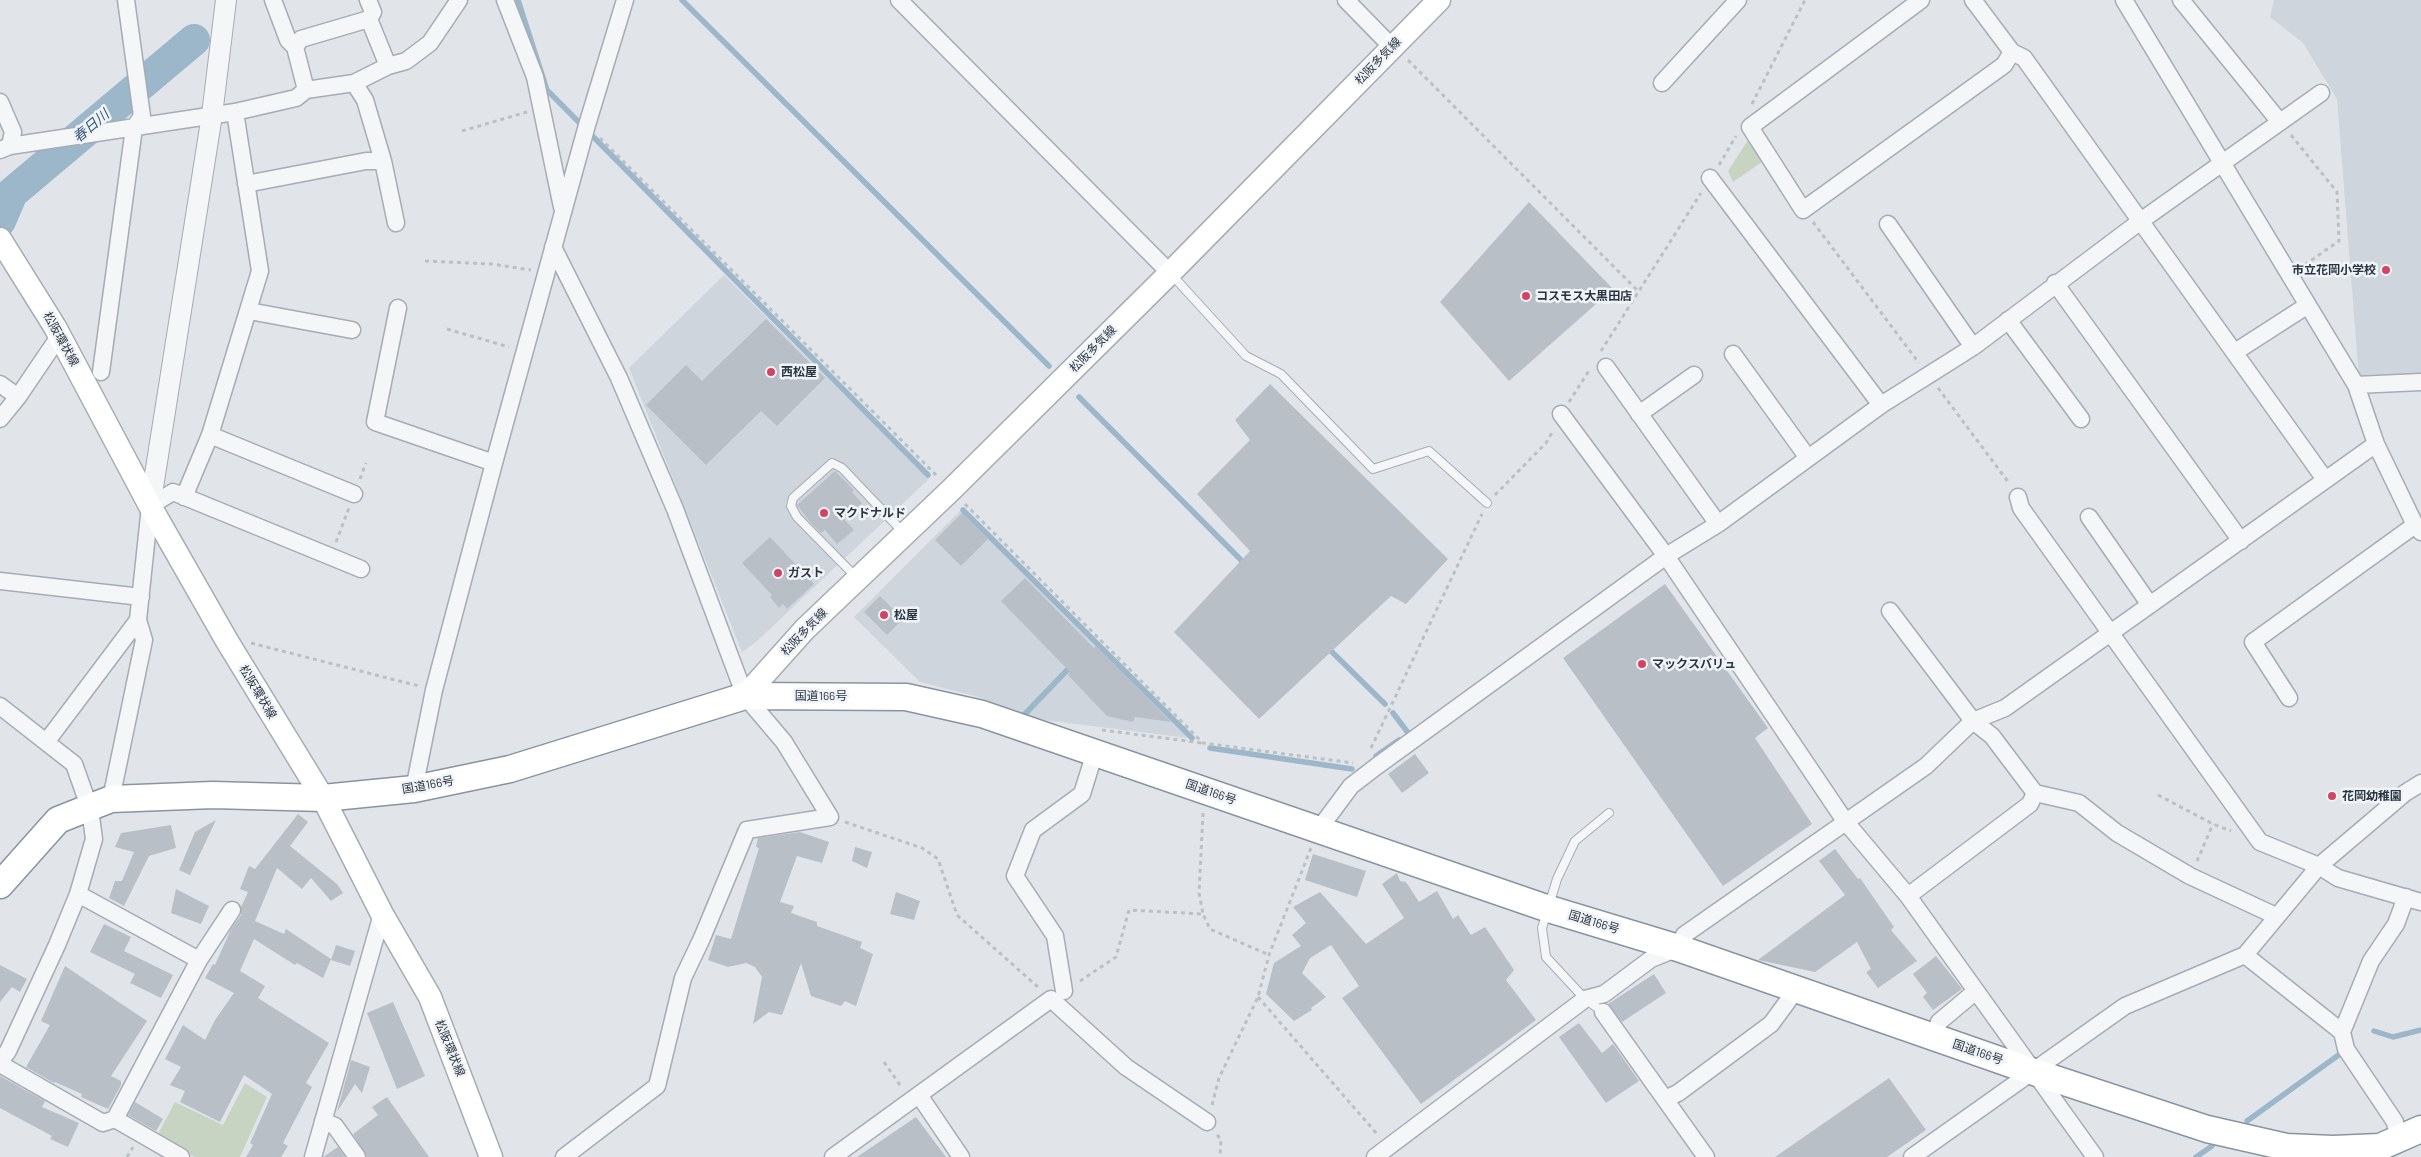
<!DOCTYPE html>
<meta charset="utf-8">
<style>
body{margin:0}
canvas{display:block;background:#e1e5ea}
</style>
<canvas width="2421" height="1157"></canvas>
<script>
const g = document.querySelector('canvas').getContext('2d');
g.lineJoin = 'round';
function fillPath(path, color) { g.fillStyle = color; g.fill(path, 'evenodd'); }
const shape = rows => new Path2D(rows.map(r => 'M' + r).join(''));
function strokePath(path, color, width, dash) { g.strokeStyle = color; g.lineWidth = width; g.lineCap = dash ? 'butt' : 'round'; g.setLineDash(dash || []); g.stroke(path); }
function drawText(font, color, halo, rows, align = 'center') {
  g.font = font + ' Barlow,"Noto Sans JP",sans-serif'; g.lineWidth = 5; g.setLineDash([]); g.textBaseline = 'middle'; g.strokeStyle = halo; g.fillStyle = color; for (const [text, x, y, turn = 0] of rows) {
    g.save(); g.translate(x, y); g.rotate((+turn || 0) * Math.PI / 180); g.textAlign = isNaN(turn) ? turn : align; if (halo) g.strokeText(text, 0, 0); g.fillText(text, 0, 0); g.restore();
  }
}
const built = shape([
 [2274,0,2421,0,2421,375,2359,378,2337,99,2303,43,2270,17],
 [724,275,929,479,756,642,742,652,629,368],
 [961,510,1189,738,1044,720,975,696,920,682,854,617]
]);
const green = shape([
 [1748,140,1762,162,1733,182,1728,171],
 [245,1083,267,1097,240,1157,195,1157,157,1136,175,1102,223,1125]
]);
const stream = shape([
 [518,0,547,90,928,475],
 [682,0,1049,366],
 [1079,397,1247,566],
 [963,510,1192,738],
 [1327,647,1385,704],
 [1393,713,1409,734],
 [1025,714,1072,665],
 [1210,748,1352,769],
 [1376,756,1399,740],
 [2374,1031,2393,1037,2421,1030],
 [2247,1121,2340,1054],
 [2196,1157,2212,1146]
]);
const river = shape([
 [0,221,12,193,194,40]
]);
const building = shape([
 [1529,202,1613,289,1509,381,1440,302],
 [766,319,825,378,777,426,761,411,706,465,646,405,686,365,702,381],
 [1270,384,1448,559,1406,604,1391,596,1259,719,1174,632,1250,551,1197,494,1250,440,1235,420],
 [835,471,854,490,852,492,862,503,844,519,854,530,837,544,825,530,821,533,810,522,797,505],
 [962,513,988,539,961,566,935,540],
 [770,537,814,584,787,609,783,604,779,608,770,597,772,595,742,563],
 [1025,578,1094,648,1096,646,1171,722,1135,717,1133,722,1107,716,1068,675,1070,672,1001,601],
 [1665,584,1768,728,1755,738,1812,824,1723,886,1563,658],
 [880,596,903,619,887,635,864,612],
 [1415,754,1429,773,1402,793,1388,774],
 [298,814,308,822,290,846,337,884,343,893,331,901,311,878,302,889,277,868,255,921,284,934,286,929,331,959,323,978,297,963,295,965,254,939,240,971,265,986,258,998,329,1043,306,1083,312,1087,283,1143,288,1146,281,1157,246,1157,253,1145,250,1143,272,1094,244,1075,220,1122,180,1102,185,1091,170,1085,181,1067,165,1059,183,1025,205,1040,215,1020,234,993,205,978,213,964,215,965,231,929,241,915,241,907,248,892,240,889,249,866,255,869],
 [216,820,190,875,179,870,195,832],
 [171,825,176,848,149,856,124,906,109,898,115,881,122,881,134,852,115,847,121,833],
 [800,832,829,842,822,863,797,856,780,902,794,906,791,913,817,922,817,926,862,942,860,948,873,954,856,1006,845,1001,841,1006,811,996,801,963,782,1015,769,1012,753,1024,762,977,755,967,746,963,728,967,708,960,716,935,731,939,759,848,756,847,758,838],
 [855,847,872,852,867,868,852,861],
 [1835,849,1858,879,1860,878,1894,927,1891,930,1917,961,1878,988,1866,972,1871,969,1857,942,1815,972,1758,960,1845,895,1819,861],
 [1313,854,1366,871,1357,897,1305,880],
 [1397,873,1400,881,1406,882,1419,902,1437,891,1453,919,1458,915,1471,935,1485,927,1514,970,1506,980,1536,1020,1421,1104,1342,998,1359,986,1331,945,1310,958,1302,973,1326,997,1311,1008,1312,1010,1294,1021,1266,994,1274,963,1301,946,1292,935,1306,923,1293,907,1320,892,1366,944,1404,918,1382,884],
 [176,889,209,906,201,924,171,913],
 [896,892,920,901,914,920,890,914],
 [104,924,131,937,124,951,173,975,161,998,130,983,135,974,90,952],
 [336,945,355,951,350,966,331,960],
 [1936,956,1962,989,1933,1010,1923,997,1927,993,1913,974],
 [0,965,27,979,20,992,12,987,0,1002],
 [65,966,147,1021,111,1076,121,1081,121,1085,108,1109,81,1097,82,1094,55,1082,54,1083,26,1067,50,1025,41,1021],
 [1654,974,1666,993,1622,1022,1608,1004],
 [393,1002,425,1076,397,1089,367,1013],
 [1579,1023,1602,1053,1613,1044,1639,1081,1606,1103,1559,1037],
 [351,1060,370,1067,362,1093,355,1084,337,1112],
 [0,1076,45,1101,42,1107,79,1123,68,1147,50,1139,52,1136,0,1108],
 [1889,1078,1926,1130,1887,1157,1775,1157],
 [387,1097,429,1157,367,1157,353,1134,378,1115,372,1107],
 [135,1102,163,1119,156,1131,128,1115],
 [916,1117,946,1157,857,1157],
 [338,1147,345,1157,323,1157]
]);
const path = shape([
 [1408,60,1639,292],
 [1752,104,1805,0],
 [462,131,527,112],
 [2291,135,2337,192,2339,241,2303,266],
 [600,138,938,477],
 [1719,165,1736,136],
 [1813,222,1919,363],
 [425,261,492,264,531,270],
 [447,329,509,347],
 [1601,351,1701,193],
 [1938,388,2009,483],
 [1569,402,1590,369],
 [360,479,366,463],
 [1495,495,1546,443,1553,431],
 [965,504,1203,743,1353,763],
 [336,542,349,508],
 [251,643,419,686],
 [1102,730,1202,743],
 [1371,748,1482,514],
 [2158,795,2213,824,2231,831],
 [1203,813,1199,893,1203,914],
 [845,822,922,848,938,859,957,915,1038,987],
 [2197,861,2213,824],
 [1080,981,1116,957,1129,910,1203,914,1210,929,1269,955],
 [1258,997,1377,1134],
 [884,1062,902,1088],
 [1212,1105,1219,1078,1258,997,1269,955,1311,848],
 [1217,1135,1221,1139,1220,1157],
 [127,1157,133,1147]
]);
const service = shape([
 [1172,275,1246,356,1281,374,1373,469,1429,451,1487,503],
 [856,577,797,517,791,506,793,498,832,463,842,468,903,532],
 [1603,1012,1585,999,1546,957,1542,928,1557,879,1575,841,1609,813]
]);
const minor = shape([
 [505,0,535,77,562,207],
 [899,0,1170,273],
 [1346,0,1392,47],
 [1921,0,1750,127,1803,210,2004,65,2012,52],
 [1973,0,2012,52,2024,58,2324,478],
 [2124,0,2356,385,2376,444,2415,525,2421,532],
 [2181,0,2279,121],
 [295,47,301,39,369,19,373,12,368,0],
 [388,66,406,61,430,43,459,0],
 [354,83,365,100,383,161,396,223],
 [1662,83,1738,0],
 [306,90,354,83,388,66,369,19],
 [0,102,13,132,10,146],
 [235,112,296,98,306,90,295,47,288,40,273,0],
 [0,150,10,146,235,112,260,271,210,435,184,497],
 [1710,178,1881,405],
 [246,184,366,161,383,161],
 [1888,224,1973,347],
 [553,247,619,378,675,509,745,696,784,742,830,817,747,830,702,938,683,978,657,1086,564,1157],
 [2055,283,2241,541],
 [398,308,375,422,494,463],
 [249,311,352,330],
 [2008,320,2081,419],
 [2235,352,2308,305],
 [1733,354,1808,458],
 [1606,367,1718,524],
 [101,372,134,128,142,116,126,0],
 [0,384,18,397],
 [2356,385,2421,382],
 [1561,414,1666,556,1845,821,1908,896,2095,1157],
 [1639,414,1694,375],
 [0,419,18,397,60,335],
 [210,435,354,494],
 [2018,497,2021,508,2260,842,2319,866,2338,878,2421,902],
 [2089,517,2150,605],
 [0,581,141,597],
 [1890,611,1973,721,1992,736,2035,793,2079,803,2117,833,2190,876,2276,916],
 [2289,698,2253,642,2415,525],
 [0,706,74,764,90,809,94,839,78,894,57,945,8,1051,0,1062],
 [47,741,138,620],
 [414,789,434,690,494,463,587,125,625,0],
 [111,799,144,640,138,620,150,506,173,492,361,569],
 [1319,829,1351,786,1377,766,1666,556,1718,524,1881,405,1973,347,2142,220,2321,93],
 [78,894,199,960,115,1119,181,1157],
 [1908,896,2030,804,2035,793],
 [2245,955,2342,1032,2346,1049,2395,1122,2398,1139],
 [199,960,232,910],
 [1064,991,1055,936,1015,876,1033,830,1082,794,1095,752],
 [1603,1012,1706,1157],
 [2342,1032,2371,961,2396,924,2406,897],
 [1934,1038,1939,1022,1976,991],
 [0,1064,103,1123,115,1119],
 [919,1095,961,1157],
 [1665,1099,1678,1093,1771,1024,1796,990],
 [323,1121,335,1126,357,1157],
 [313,1157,382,914],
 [833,1157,1051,999,1126,1067,1207,1122],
 [1375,1157,1585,999,1604,994,1651,959,1678,948,1684,935,1926,766,1973,721,2005,708,2376,444],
 [1912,1157,2125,1006,2245,955,2319,866,2405,793,2421,783]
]);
const tertiary = shape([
 [150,506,212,115,226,0]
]);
const secondary = shape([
 [0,239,55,327,150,506,227,641,323,798,382,914,430,997,491,1157],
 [745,696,805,629,951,490,1170,273,1439,0]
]);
const trunk = shape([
 [0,885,58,820,111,799,213,795,323,798,414,789,510,769,745,696,906,697,982,714,1549,909,1678,948,2031,1071,2207,1129,2286,1147,2333,1149,2380,1147,2421,1129]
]);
const markers = [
 [2386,270,5,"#d04566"],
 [1526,296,5,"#d04566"],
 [771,372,5,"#d04566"],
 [824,513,5,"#d04566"],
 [778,573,5,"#d04566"],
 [884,615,5,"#d04566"],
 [1642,664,5,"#d04566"],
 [2332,796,5,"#d04566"]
];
const streetNames = [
 ["松阪多気線",1378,61,-46],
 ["松阪環状線",61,339,61],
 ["松阪多気線",1093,349,-45],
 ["松阪多気線",804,632,-46],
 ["松阪環状線",258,692,59],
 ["国道166号",821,696],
 ["国道166号",428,785,-10],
 ["国道166号",1211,792,19],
 ["国道166号",1594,922,17],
 ["松阪環状線",450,1048,68],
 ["国道166号",1978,1052,19]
];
const poiNames = [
 ["市立花岡小学校",2376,270,"right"],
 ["コスモス大黒田店",1536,296],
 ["西松屋",781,372],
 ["マクドナルド",834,513],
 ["ガスト",788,573],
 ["松屋",894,615],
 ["マックスバリュ",1652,664],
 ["花岡幼稚園",2342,796]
];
const waterNames = [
 ["春日川",91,126,-40]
];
fillPath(built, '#cfd5dc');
fillPath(green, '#c8d4c2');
strokePath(stream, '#9cb6ca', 5.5);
strokePath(river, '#9cb6ca', 32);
fillPath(building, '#b8bfc7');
strokePath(service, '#a6acb4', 10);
strokePath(minor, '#a6acb4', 19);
strokePath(tertiary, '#a6acb4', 22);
strokePath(secondary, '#a6acb4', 25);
strokePath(trunk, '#8894a1', 29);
strokePath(path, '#bbc0c5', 3, [4, 4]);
strokePath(service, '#f4f6f8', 8);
strokePath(minor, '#f4f6f8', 16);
strokePath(tertiary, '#f4f6f8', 20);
strokePath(secondary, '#fff', 22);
strokePath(trunk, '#fff', 26);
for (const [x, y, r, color] of markers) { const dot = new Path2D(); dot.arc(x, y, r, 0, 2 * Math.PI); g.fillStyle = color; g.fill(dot); strokePath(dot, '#f1f4f7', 2); }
drawText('12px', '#293442', '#f1f4f7', streetNames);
drawText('bold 12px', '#293442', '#f1f4f7', poiNames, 'left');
drawText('italic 14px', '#335776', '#f1f4f7', waterNames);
</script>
